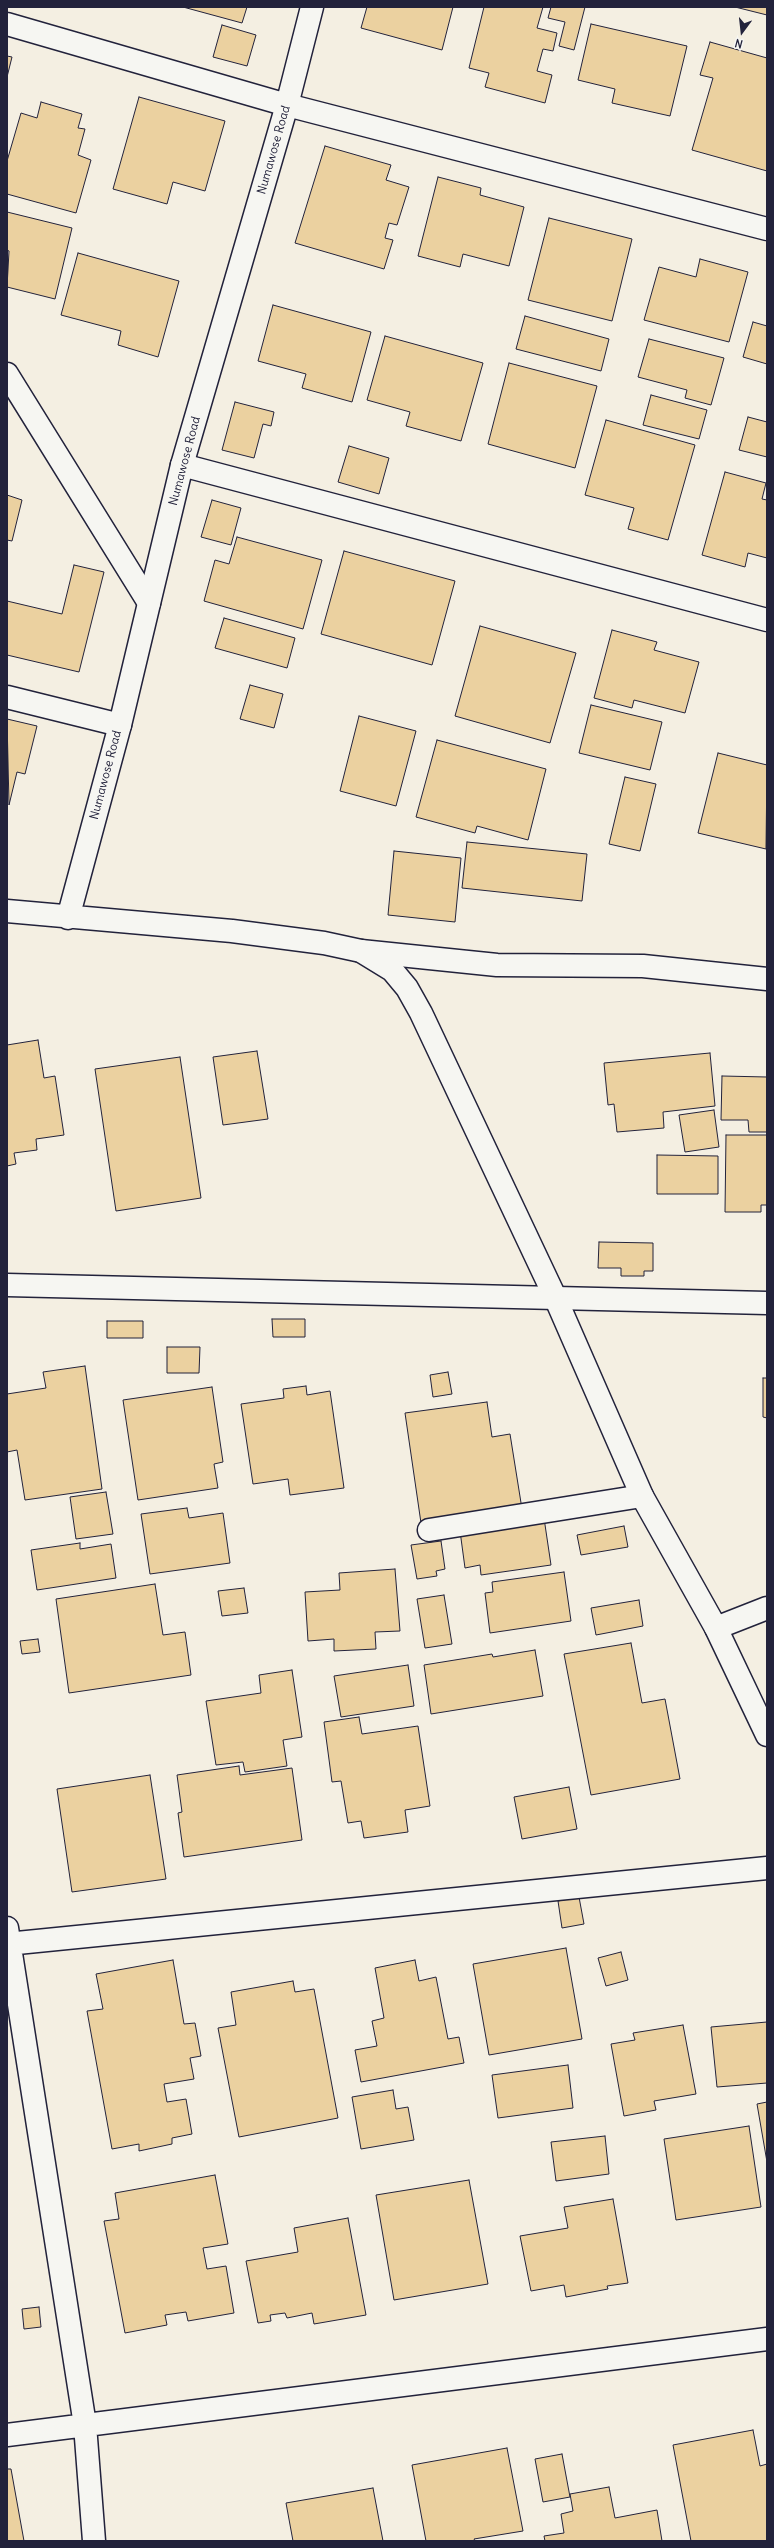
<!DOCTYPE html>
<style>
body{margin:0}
#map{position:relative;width:774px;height:2548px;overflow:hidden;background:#f4efe2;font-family:Delius,sans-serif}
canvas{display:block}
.frame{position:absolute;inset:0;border:8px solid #22223b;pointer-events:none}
.north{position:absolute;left:722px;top:12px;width:40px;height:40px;-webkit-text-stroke:3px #f6f6f2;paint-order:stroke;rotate:195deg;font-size:11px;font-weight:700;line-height:16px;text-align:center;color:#22223b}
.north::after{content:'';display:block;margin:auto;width:14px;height:18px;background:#22223b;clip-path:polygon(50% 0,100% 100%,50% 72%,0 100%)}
</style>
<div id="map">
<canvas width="774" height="2548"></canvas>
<div class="frame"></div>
<div class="north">N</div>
</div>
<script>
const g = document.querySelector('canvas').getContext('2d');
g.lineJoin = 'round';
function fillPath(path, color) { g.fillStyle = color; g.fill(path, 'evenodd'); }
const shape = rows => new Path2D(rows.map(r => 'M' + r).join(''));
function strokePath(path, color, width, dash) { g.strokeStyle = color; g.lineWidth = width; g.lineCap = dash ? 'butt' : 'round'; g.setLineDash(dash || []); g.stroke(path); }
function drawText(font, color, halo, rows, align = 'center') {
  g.font = font + ' Delius,sans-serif'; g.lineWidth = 4; g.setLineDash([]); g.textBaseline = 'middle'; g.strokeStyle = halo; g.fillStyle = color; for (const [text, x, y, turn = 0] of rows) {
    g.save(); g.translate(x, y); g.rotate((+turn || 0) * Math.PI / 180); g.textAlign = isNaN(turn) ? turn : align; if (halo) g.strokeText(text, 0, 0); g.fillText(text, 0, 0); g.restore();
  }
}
const building = shape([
 [183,7,247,7,242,23,183,7],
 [367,7,453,7,442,50,361,28,367,7],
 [484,7,543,7,537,28,557,33,553,51,543,49,537,71,552,75,545,103,485,87,489,73,469,68,484,7],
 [551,7,585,7,574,50,559,46,565,22,548,18,551,7],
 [735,7,767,7,767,15,735,7],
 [591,24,687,46,670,116,612,103,615,89,578,80,591,24],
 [222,25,256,35,247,66,213,57,222,25],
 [710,42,767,58,767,171,692,150,713,78,700,75,710,42],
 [7,56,12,57,7,77,7,56],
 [139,97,225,121,205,191,173,182,167,204,113,189,139,97],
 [41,102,82,114,78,128,85,129,78,155,91,160,76,213,7,194,7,161,21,113,37,118,41,102],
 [325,146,391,165,386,180,409,187,397,225,389,223,385,238,393,240,384,269,295,243,325,146],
 [438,177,481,188,480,195,524,207,509,266,463,254,460,267,418,256,438,177],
 [7,212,72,228,55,299,7,287,9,251,7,250,7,212],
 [549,218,632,239,612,321,528,300,549,218],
 [78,253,179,281,158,357,118,345,121,331,61,315,78,253],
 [700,259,748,272,729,342,644,320,659,267,696,277,700,259],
 [273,305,371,332,352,402,302,388,306,374,258,361,273,305],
 [525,316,609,339,601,371,516,349,525,316],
 [753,322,767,326,767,364,743,357,753,322],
 [385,336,483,363,461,441,406,426,410,412,367,400,385,336],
 [649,339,724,358,711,405,685,398,687,390,638,377,649,339],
 [509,363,597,386,575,468,488,444,509,363],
 [651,395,707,410,699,439,643,425,651,395],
 [235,402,274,412,271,426,263,424,254,458,222,450,235,402],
 [748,417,767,422,767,457,739,450,748,417],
 [606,420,695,445,668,540,628,529,634,508,585,495,606,420],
 [349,446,389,458,379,494,338,482,349,446],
 [725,472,766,483,762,499,767,500,767,558,748,553,745,567,702,555,725,472],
 [7,495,22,500,12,541,7,540,7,495],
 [212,500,241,508,231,545,201,537,212,500],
 [237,537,322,560,303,629,204,601,215,560,229,564,237,537],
 [344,551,455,581,432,665,321,634,344,551],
 [74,565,104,572,79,672,7,655,7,601,62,614,74,565],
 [224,618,295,638,287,668,215,648,224,618],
 [480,626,576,653,550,743,455,716,480,626],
 [612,630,657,642,654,650,699,662,685,713,634,700,632,708,594,698,612,630],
 [250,685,283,694,274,728,240,719,250,685],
 [591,705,662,722,650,770,579,753,591,705],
 [359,716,416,731,396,806,340,791,359,716],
 [7,719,37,726,25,774,17,772,9,805,7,719],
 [437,740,546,769,528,840,477,826,475,833,416,817,437,740],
 [718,753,767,765,766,849,698,833,718,753],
 [625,777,656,784,640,851,609,844,625,777],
 [467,842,587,854,582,901,462,888,467,842],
 [394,851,461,858,455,922,388,915,394,851],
 [38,1040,44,1078,55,1076,64,1135,36,1139,37,1150,14,1153,16,1164,7,1166,7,1045,38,1040],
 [257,1051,268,1119,223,1125,213,1057,257,1051],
 [710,1053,715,1106,663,1112,664,1128,617,1132,614,1104,608,1105,604,1063,710,1053],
 [180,1057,201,1198,116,1211,95,1069,180,1057],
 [722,1076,767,1077,767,1132,749,1132,748,1120,721,1120,722,1076],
 [714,1110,719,1147,685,1152,679,1115,714,1110],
 [726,1135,767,1135,767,1205,761,1205,761,1212,725,1212,726,1135],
 [657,1155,718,1156,718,1194,657,1194,657,1155],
 [599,1242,653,1243,653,1271,644,1271,644,1276,621,1276,621,1268,598,1268,599,1242],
 [272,1319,305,1319,305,1337,273,1337,272,1319],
 [107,1321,143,1321,143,1338,107,1338,107,1321],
 [167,1347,200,1347,199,1373,167,1373,167,1347],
 [85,1366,102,1489,25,1500,17,1450,7,1452,7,1394,46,1388,43,1372,85,1366],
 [448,1372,452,1394,433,1397,430,1375,448,1372],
 [763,1378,767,1378,767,1418,763,1417,763,1378],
 [306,1386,307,1395,330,1391,344,1488,290,1495,288,1479,253,1484,241,1404,284,1398,283,1389,306,1386],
 [212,1387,223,1462,214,1464,218,1488,138,1500,123,1400,212,1387],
 [487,1402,492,1437,510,1434,522,1509,421,1523,405,1413,487,1402],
 [106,1492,113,1534,76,1539,70,1497,106,1492],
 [187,1508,189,1518,223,1513,230,1563,150,1574,141,1514,187,1508],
 [544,1518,551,1565,481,1575,480,1565,465,1568,460,1531,544,1518],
 [624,1526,628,1547,581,1555,577,1535,624,1526],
 [441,1541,445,1569,436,1571,437,1576,417,1579,411,1545,441,1541],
 [80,1543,80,1549,111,1544,116,1578,37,1590,31,1550,80,1543],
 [395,1569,400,1631,375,1632,376,1649,334,1651,334,1639,308,1641,305,1592,340,1590,339,1573,395,1569],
 [564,1572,571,1621,490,1633,485,1593,493,1592,492,1582,564,1572],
 [155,1584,163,1635,185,1632,191,1675,69,1693,56,1599,155,1584],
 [244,1588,248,1613,222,1616,218,1591,244,1588],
 [444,1595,452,1644,425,1648,417,1599,444,1595],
 [639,1600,643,1626,596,1635,591,1608,639,1600],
 [38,1639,40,1652,22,1654,20,1641,38,1639],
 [631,1643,642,1703,665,1699,680,1779,591,1795,564,1654,631,1643],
 [535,1650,543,1696,431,1714,424,1665,492,1654,493,1657,535,1650],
 [408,1665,414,1706,341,1717,334,1676,408,1665],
 [292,1670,302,1737,283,1740,287,1766,245,1772,243,1762,216,1765,206,1701,261,1693,259,1675,292,1670],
 [359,1717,362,1734,418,1726,430,1806,405,1810,408,1832,364,1838,361,1821,348,1823,341,1781,332,1782,324,1722,359,1717],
 [239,1766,240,1775,292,1768,302,1840,184,1857,178,1813,182,1812,177,1775,239,1766],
 [150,1775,166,1879,72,1892,57,1789,150,1775],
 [569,1787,577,1829,522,1839,514,1797,569,1787],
 [579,1897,584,1924,562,1928,558,1901,579,1897],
 [566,1948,582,2039,489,2055,473,1964,566,1948],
 [621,1952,628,1980,606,1986,598,1958,621,1952],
 [173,1960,184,2024,195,2023,201,2056,190,2058,194,2079,164,2084,167,2102,186,2099,192,2134,172,2138,172,2144,139,2151,139,2144,112,2149,87,2011,103,2009,96,1974,173,1960],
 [415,1960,419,1981,436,1977,448,2039,459,2037,464,2063,361,2082,355,2050,377,2046,372,2021,384,2018,375,1968,415,1960],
 [293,1981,295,1992,314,1989,338,2118,239,2137,218,2028,236,2025,231,1992,293,1981],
 [767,2022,767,2083,717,2087,711,2027,767,2022],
 [683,2025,696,2094,654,2101,656,2110,624,2116,611,2044,635,2040,633,2033,683,2025],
 [568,2065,573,2108,498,2118,492,2075,568,2065],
 [393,2090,396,2109,408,2107,414,2140,361,2149,352,2097,393,2090],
 [767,2102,767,2162,757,2104,767,2102],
 [749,2126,761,2207,676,2220,664,2139,749,2126],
 [605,2136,609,2174,556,2181,551,2142,605,2136],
 [215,2175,228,2244,203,2248,207,2269,226,2266,234,2313,188,2321,186,2312,165,2315,167,2325,125,2333,104,2221,119,2219,115,2193,215,2175],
 [469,2180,488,2284,394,2300,376,2195,469,2180],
 [613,2199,628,2283,607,2286,608,2289,566,2297,564,2285,531,2291,520,2236,568,2228,564,2207,613,2199],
 [348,2218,366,2315,314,2324,312,2313,287,2318,285,2313,270,2315,271,2321,258,2323,246,2261,298,2252,294,2228,348,2218],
 [39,2307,41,2327,24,2329,22,2309,39,2307],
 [753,2430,760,2466,767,2464,767,2541,691,2541,673,2445,753,2430],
 [507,2448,523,2531,474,2539,475,2541,426,2541,412,2465,507,2448],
 [562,2454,570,2497,543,2502,535,2459,562,2454],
 [7,2469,11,2469,24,2541,7,2541,7,2469],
 [609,2487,615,2518,657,2510,662,2541,545,2541,544,2536,564,2533,561,2514,573,2511,570,2494,609,2487],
 [373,2488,383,2541,293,2541,286,2503,373,2488]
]);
const lane = shape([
 [429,1530,642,1496],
 [716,1628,767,1608]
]);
const street = shape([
 [7,24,287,105,767,229],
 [7,374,149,603],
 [182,465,767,620],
 [7,697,120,725],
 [361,951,497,965,643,966,767,979],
 [7,1285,767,1303],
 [7,1928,85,2425,94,2541],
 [7,1944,767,1868],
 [7,2435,767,2339]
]);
const secondary = shape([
 [7,911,232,931,324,943,361,951,392,970,407,988,421,1013,555,1297,642,1496,716,1628,767,1735],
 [68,918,120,725,182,465,287,105,312,7]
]);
const streetNames = [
 ["Numawose Road",274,150,-74],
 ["Numawose Road",185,461,-75],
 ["Numawose Road",106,775,-75]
];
fillPath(building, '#ebd1a0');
strokePath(building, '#22223b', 1);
strokePath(lane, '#22223b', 25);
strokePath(street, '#22223b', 25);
strokePath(secondary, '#22223b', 25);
strokePath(lane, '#f6f6f2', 22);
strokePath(street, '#f6f6f2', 22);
strokePath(secondary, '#f6f6f2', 22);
drawText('12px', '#22223b', '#f6f6f2', streetNames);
</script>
